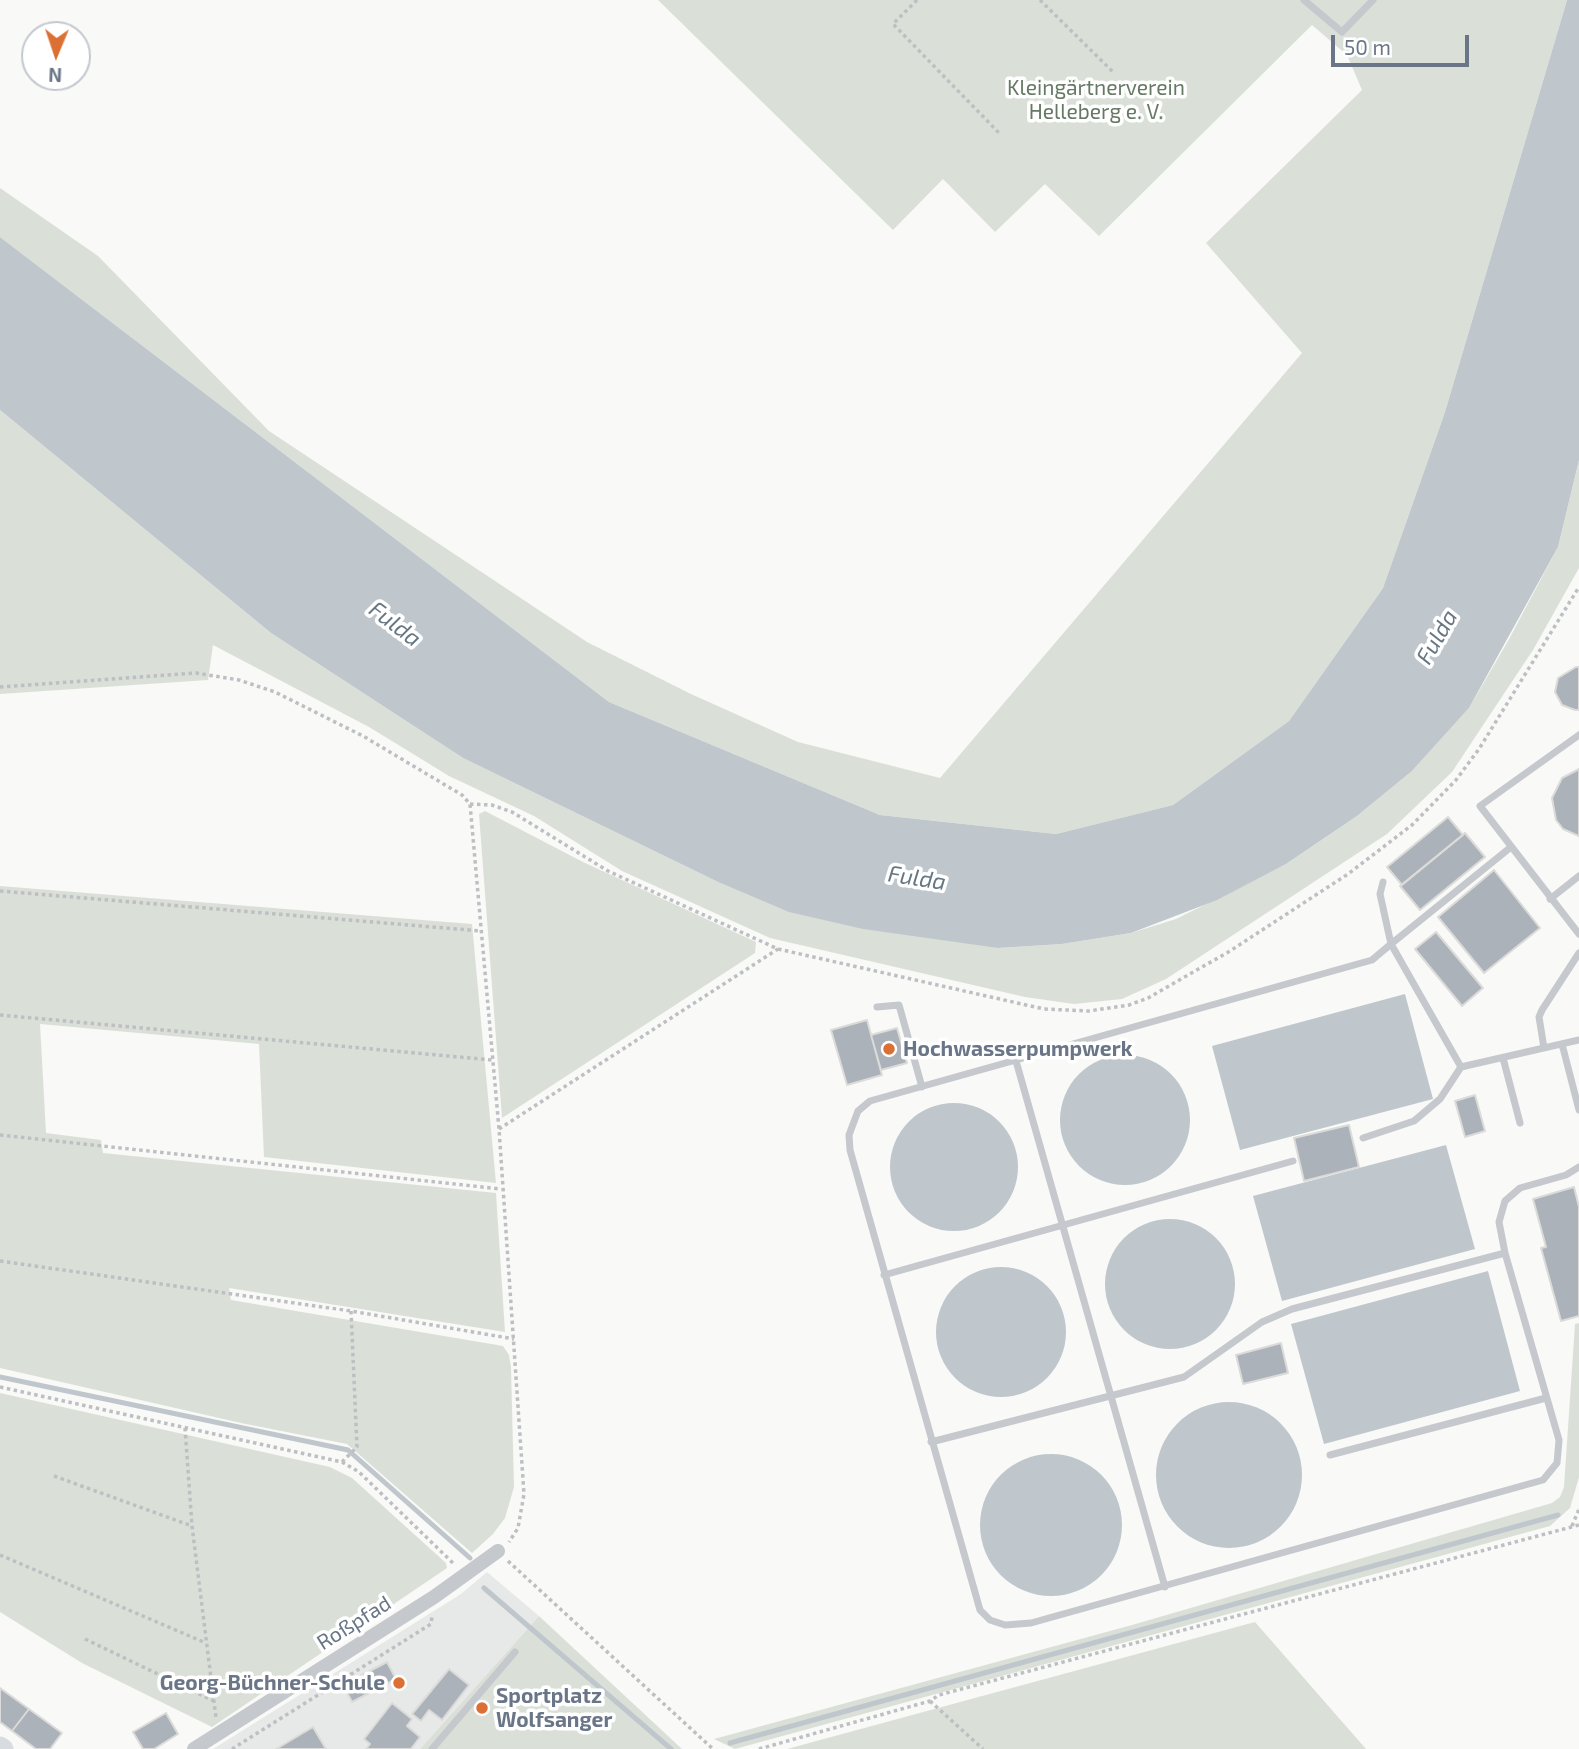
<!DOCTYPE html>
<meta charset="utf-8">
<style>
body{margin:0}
#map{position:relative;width:1579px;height:1749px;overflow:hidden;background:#f9f9f7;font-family:"Exo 2",sans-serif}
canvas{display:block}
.north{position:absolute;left:21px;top:21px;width:70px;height:70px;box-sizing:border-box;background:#fff;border:2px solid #c3c8cf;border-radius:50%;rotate:182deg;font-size:19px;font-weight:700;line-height:28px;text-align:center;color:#6a7687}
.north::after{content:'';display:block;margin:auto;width:24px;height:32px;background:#dc7034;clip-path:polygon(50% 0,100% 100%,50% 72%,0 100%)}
.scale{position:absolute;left:1331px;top:35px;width:138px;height:32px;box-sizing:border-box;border:4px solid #6a7687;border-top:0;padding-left:9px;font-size:21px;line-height:24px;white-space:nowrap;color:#6a7687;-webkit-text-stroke:5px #fff;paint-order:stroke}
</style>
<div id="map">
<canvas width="1579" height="1749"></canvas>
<div class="north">N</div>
<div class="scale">50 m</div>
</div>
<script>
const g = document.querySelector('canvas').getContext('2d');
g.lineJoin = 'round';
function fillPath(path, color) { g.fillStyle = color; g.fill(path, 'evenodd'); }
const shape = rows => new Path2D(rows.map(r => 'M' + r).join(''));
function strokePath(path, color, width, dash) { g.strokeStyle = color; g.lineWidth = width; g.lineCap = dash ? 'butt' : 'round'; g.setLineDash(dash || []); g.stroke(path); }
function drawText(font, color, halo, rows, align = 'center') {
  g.font = font + ' "Exo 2",sans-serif'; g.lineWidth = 7; g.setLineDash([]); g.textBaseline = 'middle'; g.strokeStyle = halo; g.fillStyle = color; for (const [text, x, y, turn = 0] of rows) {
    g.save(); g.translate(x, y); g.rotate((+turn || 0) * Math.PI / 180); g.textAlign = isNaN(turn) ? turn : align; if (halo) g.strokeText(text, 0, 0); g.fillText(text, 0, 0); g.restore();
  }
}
const built = shape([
 [487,1572,539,1616,420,1749,213,1749,461,1594]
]);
const green = shape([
 [658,0,1567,0,1445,412,1383,588,1289,721,1173,805,1056,834,880,815,609,702,0,237,0,188,98,256,269,431,587,642,691,694,798,742,940,778,1302,353,1206,243,1362,90,1347,55,1312,25,1099,236,1045,184,995,232,943,179,893,230],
 [0,410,271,633,463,758,716,881,998,948,1062,944,1131,933,1176,919,1286,864,1357,816,1412,771,1469,708,1508,641,1558,547,1579,460,1579,568,1533,650,1452,772,1387,834,1166,979,1122,999,1074,1004,1025,997,770,938,622,871,534,816,449,776,369,727,213,645,208,680,0,694],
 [485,811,583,862,756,942,755,953,502,1118,479,814],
 [0,886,472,924,496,1183,264,1157,259,1044,40,1024,46,1133,101,1140,103,1153,496,1193,505,1332,229,1288,231,1300,503,1346,509,1355,511,1367,514,1487,505,1518,493,1534,472,1553,347,1444,241,1423,0,1368],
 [1579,1323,1579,1477,1570,1508,1550,1526,735,1749,714,1739,1132,1625,1552,1503,1560,1497,1564,1487,1575,1324],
 [0,1393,330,1467,352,1478,446,1563,447,1568,212,1727,82,1663,0,1612],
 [539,1616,682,1749,420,1749],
 [1255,1622,1366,1749,787,1749,938,1708]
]);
const water = shape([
 [1567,0,1579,0,1579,460,1558,547,1469,708,1412,771,1357,816,1286,864,1217,900,1131,933,1062,944,998,948,863,929,789,912,716,881,463,758,271,633,0,410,0,237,609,702,880,815,1056,834,1173,805,1289,721,1383,588,1445,412],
 [1405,994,1433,1099,1240,1150,1212,1046],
 '1060 1120a65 65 0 1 1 130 0a65 65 0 1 1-130 0Z',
 '890 1167a64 64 0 1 1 128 0a64 64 0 1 1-128 0Z',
 [1446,1145,1475,1249,1282,1301,1253,1196],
 '1105 1284a65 65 0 1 1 130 0a65 65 0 1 1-130 0Z',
 '936 1332a65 65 0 1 1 130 0a65 65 0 1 1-130 0Z',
 [1488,1271,1520,1391,1324,1444,1291,1324],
 '1156 1475a73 73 0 1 1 146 0a73 73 0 1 1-146 0Z',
 '980 1525a71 71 0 1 1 142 0a71 71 0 1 1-142 0Z'
]);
const stream = shape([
 [0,1377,348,1450,470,1558],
 [484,1588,671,1749],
 [730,1743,1558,1515]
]);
const building = shape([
 [1576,667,1579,667,1579,710,1575,710,1562,705,1555,692,1558,678,1576,667],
 [1579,769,1579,836,1563,829,1556,820,1552,798,1562,778,1579,769],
 [1448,817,1463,835,1402,885,1387,867,1448,817],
 [1465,833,1485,857,1420,910,1400,886,1465,833],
 [1494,870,1540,928,1484,973,1438,917,1494,870],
 [1436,932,1483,988,1462,1006,1415,949,1436,932],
 [867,1020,882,1075,847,1085,831,1030,867,1020],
 [897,1028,907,1063,881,1070,871,1035,897,1028],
 [1475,1095,1485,1131,1465,1137,1455,1101,1475,1095],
 [1349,1125,1359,1167,1304,1181,1294,1138,1349,1125],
 [1574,1187,1579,1207,1579,1316,1561,1321,1541,1248,1546,1247,1533,1199,1574,1187],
 [1281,1343,1288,1373,1243,1384,1236,1355,1281,1343],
 [387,1662,396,1679,352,1702,343,1685,387,1662],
 [449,1669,469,1685,442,1720,429,1710,421,1721,412,1714,449,1669],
 [0,1688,29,1709,12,1731,0,1722,0,1688],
 [392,1703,412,1719,407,1726,420,1737,411,1749,366,1749,370,1744,364,1739,392,1703],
 [29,1709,62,1733,50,1749,36,1749,12,1731,29,1709],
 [166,1713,178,1734,154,1749,143,1749,133,1732,166,1713],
 [313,1727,326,1749,276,1749,313,1727]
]);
const path = shape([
 [917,0,893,24,1001,135],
 [1040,0,1114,73],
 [0,687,196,673,239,680,275,692,363,736,462,795,470,804,499,1129,524,1494,518,1528,509,1542],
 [470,804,492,805,512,812,608,871,778,949,1044,1009,1089,1011,1129,1005,1148,998,1230,951,1348,874,1412,825,1456,780,1479,749,1579,587],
 [0,891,481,931],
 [0,1015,492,1060],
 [499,1129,778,949],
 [0,1135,501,1189],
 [0,1261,351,1311,514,1339],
 [0,1387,342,1462,359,1472,454,1564],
 [185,1428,192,1526,216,1718],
 [342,1462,357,1447,351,1311],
 [54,1476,192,1526],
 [1572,1526,1579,1509],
 [0,1555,206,1643],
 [508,1561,713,1749],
 [85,1639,214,1701],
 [930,1701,983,1749],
 [232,1749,431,1624,432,1617],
 [759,1749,930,1701,939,1695,1579,1525]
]);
const service = shape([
 [1304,0,1342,32,1373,0],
 [1579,735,1480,806,1579,934],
 [1383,882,1380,894,1391,944,1511,847],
 [1550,899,1579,876],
 [877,1007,899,1005,922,1087],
 [1579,1040,1461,1067,1391,944,1372,960,870,1101,858,1111,849,1135,850,1150,980,1610,990,1620,1005,1625,1031,1623,1543,1480,1557,1463,1559,1440,1505,1253,1499,1222,1505,1201,1520,1188,1566,1175,1579,1167],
 [1562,1044,1579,1110],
 [1544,1048,1539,1017,1542,1010,1579,953],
 [1503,1058,1520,1123],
 [1016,1061,1165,1587],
 [1363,1138,1414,1121,1440,1099,1461,1067],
 [884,1275,1293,1161],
 [931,1442,1184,1377,1262,1322,1292,1309,1505,1253],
 [1330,1455,1546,1398],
 [432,1749,515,1652]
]);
const minor = shape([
 [194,1749,434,1597,498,1551]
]);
const secondary = shape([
 [0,1747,3,1749]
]);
const markers = [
 [889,1049,7,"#dc7034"],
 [399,1683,7,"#dc7034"],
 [482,1708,7,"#dc7034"]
];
const parkNames = [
 ["Kleingärtnerverein",1096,88],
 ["Helleberg e. V.",1096,112]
];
const poiNames = [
 ["Hochwasserpumpwerk",903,1049],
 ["Georg-Büchner-Schule",385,1683,"right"],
 ["Sportplatz",496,1696],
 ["Wolfsanger",496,1720]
];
const streetNames = [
 ["Roßpfad",354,1623,-32]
];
const waterNames = [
 ["Fulda",395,624,37],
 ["Fulda",1437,637,-60],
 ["Fulda",917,878,9]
];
fillPath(built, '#e7e8e8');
fillPath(green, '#dae0d8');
fillPath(water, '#bfc7cd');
strokePath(stream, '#bfc7cd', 5);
fillPath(building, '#acb2b9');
strokePath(building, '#dbdbd9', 2);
strokePath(path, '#bdbfc2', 3.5, [3.5, 3.5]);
strokePath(service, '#c5c8cc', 7);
strokePath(minor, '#c5c8cc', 14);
strokePath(secondary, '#d8dbdf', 21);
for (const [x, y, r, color] of markers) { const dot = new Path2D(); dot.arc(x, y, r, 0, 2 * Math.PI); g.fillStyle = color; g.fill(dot); strokePath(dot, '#fff', 2.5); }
drawText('21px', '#667964', '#fff', parkNames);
drawText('bold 21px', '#6a7687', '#fff', poiNames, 'left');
drawText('21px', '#6a7687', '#fff', streetNames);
drawText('italic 23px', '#667782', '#fff', waterNames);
</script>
